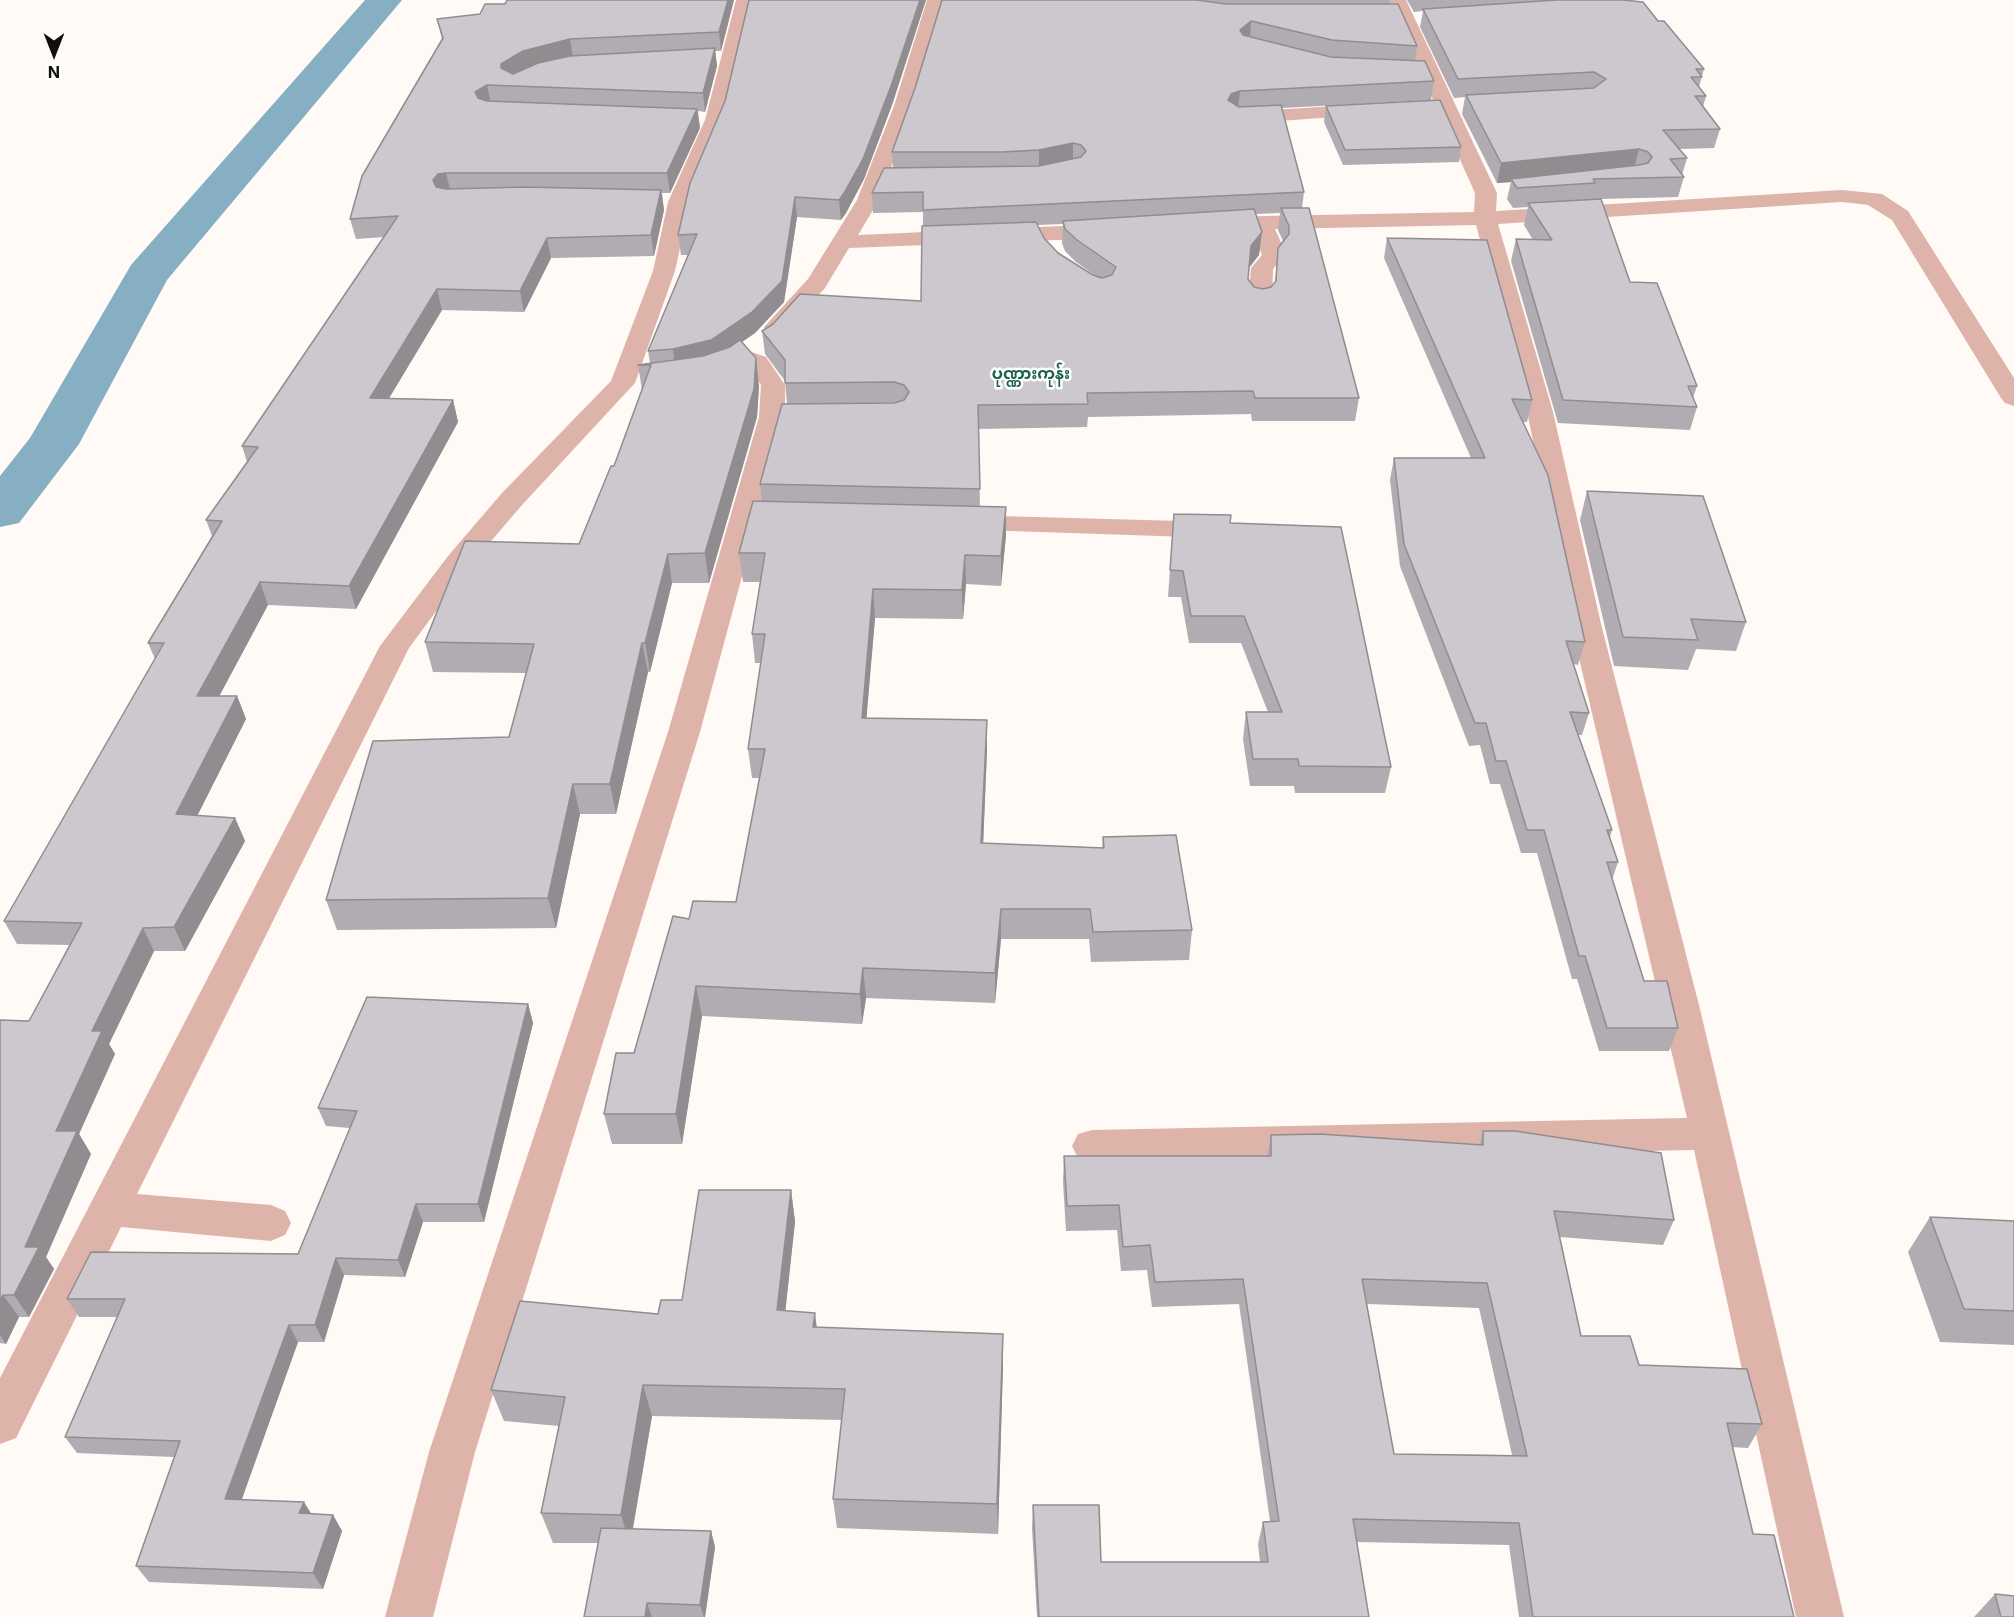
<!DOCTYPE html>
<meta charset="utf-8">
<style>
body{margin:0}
#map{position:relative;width:2014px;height:1617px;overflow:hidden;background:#fffaf5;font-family:Inter,sans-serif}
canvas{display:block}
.north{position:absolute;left:24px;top:24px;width:60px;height:60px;-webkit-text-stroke:4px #fff;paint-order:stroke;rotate:180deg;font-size:16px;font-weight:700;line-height:24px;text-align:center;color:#110f0d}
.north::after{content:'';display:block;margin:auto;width:21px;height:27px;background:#110f0d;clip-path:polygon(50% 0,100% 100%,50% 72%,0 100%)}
</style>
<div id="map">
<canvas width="2014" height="1617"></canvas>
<div class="north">N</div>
</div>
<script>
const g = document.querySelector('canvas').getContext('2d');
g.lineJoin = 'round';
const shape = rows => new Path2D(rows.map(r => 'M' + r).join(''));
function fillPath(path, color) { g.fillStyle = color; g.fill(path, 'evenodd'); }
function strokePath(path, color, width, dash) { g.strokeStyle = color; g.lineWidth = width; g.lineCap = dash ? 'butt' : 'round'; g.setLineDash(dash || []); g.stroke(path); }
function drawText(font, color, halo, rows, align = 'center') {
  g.font = font + ' Inter,"Noto Sans Myanmar",sans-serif'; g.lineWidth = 5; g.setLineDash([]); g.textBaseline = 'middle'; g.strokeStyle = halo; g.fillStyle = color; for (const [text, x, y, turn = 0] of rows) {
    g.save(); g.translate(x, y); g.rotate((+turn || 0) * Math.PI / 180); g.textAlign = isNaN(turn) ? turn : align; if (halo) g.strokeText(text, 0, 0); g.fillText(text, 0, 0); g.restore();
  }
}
const canal = shape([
 [365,0,402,0,167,280,79,444,19,523,0,527,0,476,30,438,131,265,365,0]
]);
const minor = shape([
 [736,0,754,0,725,120,690,202,675,271,635,383,522,505,468,568,409,648,137,1194,271,1205,285,1211,291,1223,285,1235,271,1241,121,1227,16,1438,0,1444,0,1378,380,646,448,556,502,493,611,381,653,271,668,202,705,120,736,0],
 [927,0,945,0,914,106,879,200,858,235,1108,224,1116,226,1119,231,1116,236,1108,238,849,248,825,288,784,332,768,332,764,327,808,279,857,200,894,106,927,0],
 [1388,0,1406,0,1497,193,1496,211,1842,190,1882,194,1908,211,2014,378,2014,406,2005,403,2001,398,1892,220,1868,205,1842,202,1498,224,1553,412,1601,624,1699,1005,1844,1617,1796,1617,1694,1150,1092,1162,1078,1158,1072,1146,1078,1134,1092,1130,1687,1118,1571,624,1527,412,1476,225,1275,229,1284,249,1284,256,1273,269,1272,302,1268,307,1260,309,1252,307,1248,302,1251,268,1262,255,1253,230,1214,231,1206,229,1203,224,1206,219,1214,217,1474,212,1475,193,1388,0],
 [1369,104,1376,106,1379,110,1376,114,1238,124,1231,122,1228,118,1231,114,1238,112,1369,104],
 [743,349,766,357,785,385,785,417,700,732,475,1452,433,1617,385,1617,429,1452,668,732,759,417,761,385,748,367,734,361,731,356,734,351,743,349],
 [961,515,1218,522,1228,524,1232,530,1228,536,1218,538,951,529,947,523,951,517,961,515]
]);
const wall = shape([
 [507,0,734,0,721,51,715,51,717,66,705,112,698,111,700,128,670,193,662,193,664,210,654,256,551,258,524,312,442,310,389,398,453,400,458,422,356,609,268,605,219,696,237,696,246,719,197,816,235,818,245,841,185,951,154,951,109,1044,115,1054,79,1134,91,1154,46,1257,54,1269,29,1317,19,1317,6,1344,0,1343,0,1020,29,1021,69,945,17,944,4,921,155,659,148,643,212,536,206,520,247,462,242,446,384,237,356,239,350,219,442,39,437,19,480,14,505,4],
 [749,0,926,0,892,105,864,179,846,213,841,220,797,217,784,302,755,333,742,342,759,386,757,417,709,583,672,583,650,672,648,672,616,814,580,814,556,928,337,930,326,900,509,737,526,673,433,672,425,642,579,544,614,466,642,390,638,365,650,363,648,351,689,255,681,255,678,235,725,101],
 [942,0,1390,0,1390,4,1417,46,1415,61,1434,81,1431,100,1282,108,1304,192,1302,208,1359,398,1355,421,1252,421,1251,414,1088,417,1087,427,978,429,980,506,1006,535,1001,586,966,584,963,619,875,618,866,718,987,750,983,843,1102,848,1103,837,1192,930,1189,960,1091,962,1089,939,1001,939,995,1003,866,998,862,1024,702,1016,682,1144,612,1144,604,1114,634,1053,689,919,736,902,760,778,752,778,748,749,761,663,755,663,752,634,760,582,743,582,739,553,762,501,760,484,787,404,785,381,765,354,762,331,921,301,923,226,923,212,873,213,872,193,893,168,892,152,915,88],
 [1280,213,1278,230,1283,241,1278,248,1275,283,1271,287,1263,289,1254,287,1248,279,1249,267,1259,255,1262,232,1255,214],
 [1063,224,1062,243,1065,251,1076,262,1096,276,1093,275,1058,253,1044,238,1037,225],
 [1407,0,1623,0,1658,21,1704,69,1699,87,1706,96,1703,107,1720,129,1714,148,1679,149,1687,158,1682,175,1684,177,1678,197,1601,199,1630,282,1697,386,1693,398,1697,407,1690,430,1558,423,1511,261,1516,239,1533,240,1524,225,1528,207,1513,208,1507,199,1511,182,1497,183,1462,114,1465,97,1454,98,1420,27,1423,11,1414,12],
 [1326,106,1461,147,1459,162,1343,165,1324,122],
 [1387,238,1532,400,1527,422,1523,422,1585,642,1578,665,1574,664,1589,713,1582,735,1578,735,1612,830,1610,837,1618,862,1612,880,1644,981,1678,1028,1669,1051,1599,1051,1577,979,1572,979,1537,853,1521,853,1500,784,1490,784,1480,745,1469,746,1400,566,1390,480,1394,458,1471,458,1384,258],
 [1587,491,1746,622,1736,651,1696,649,1688,670,1614,666,1580,520],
 [1174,514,1230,523,1391,767,1385,793,1295,793,1294,786,1250,786,1243,739,1246,712,1268,712,1241,643,1189,643,1181,597,1168,597],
 [528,1004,533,1023,484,1222,423,1222,405,1277,344,1275,324,1342,298,1342,242,1499,311,1514,333,1515,342,1531,323,1589,149,1582,136,1566,174,1457,77,1453,65,1437,117,1317,79,1317,67,1299,298,1254,350,1128,326,1126,318,1108],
 [1483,1131,1674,1220,1663,1245,1560,1237,1581,1336,1762,1424,1748,1448,1732,1447,1753,1534,1794,1617,1519,1617,1509,1545,1357,1542,1369,1617,1037,1617,1032,1528,1033,1505,1101,1562,1260,1562,1258,1544,1263,1522,1270,1521,1239,1304,1152,1307,1147,1270,1121,1271,1117,1230,1066,1231,1063,1182,1064,1156,1267,1156,1271,1135,1479,1145],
 [1367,1304,1479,1308,1512,1455,1394,1454],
 [791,1190,795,1222,785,1311,817,1327,1003,1365,998,1534,837,1528,833,1499,842,1420,652,1416,633,1529,711,1531,715,1547,705,1617,584,1617,598,1543,553,1543,541,1513,559,1426,504,1421,491,1390,658,1314,682,1300],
 [1930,1217,2014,1221,2014,1345,1940,1342,1908,1252],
 [1995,1594,2014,1617,1974,1617]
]);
const shadedWall = shape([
 [728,0,734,0,721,51,719,32],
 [920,0,926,0,892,105,864,179,846,213,841,220,839,200],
 [1251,21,1250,39,1238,48,1240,30],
 [570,39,573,58,505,83,505,87,501,64,523,51],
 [715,48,717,66,705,112,703,93],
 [487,85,491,104,479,111,475,92],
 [1240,91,1238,110,1228,100,1231,94],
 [697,109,700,128,670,193,667,173],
 [1073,143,1073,163,1039,170,1039,150],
 [1639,149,1634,169,1511,179,1511,182,1497,183,1501,163],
 [446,173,451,193,438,200,433,180,438,174],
 [661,190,664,210,654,256,651,235],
 [795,197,797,217,784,302,755,333,714,361,676,371,673,349],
 [1262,232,1259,255,1249,268,1251,246],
 [547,238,551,258,524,312,520,291],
 [437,289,442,310,376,420,370,398],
 [756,358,759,386,757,417,709,583,705,553],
 [453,400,458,422,356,609,349,586],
 [1006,507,1006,535,1001,586,1001,556],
 [668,554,672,583,650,672,645,643],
 [965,555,966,584,963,619,962,590],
 [260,582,268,605,207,719,197,696],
 [873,589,875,618,864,748,862,718],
 [642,643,648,672,616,814,610,784],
 [237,696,246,719,186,838,176,814],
 [987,720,987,750,982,873,981,843],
 [573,784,580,814,556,928,548,898],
 [235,818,245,841,185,951,174,927],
 [1001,909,1001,939,995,1003,995,973],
 [143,928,154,951,109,1044,115,1054,79,1134,91,1154,46,1257,54,1269,29,1317,14,1295,25,1247,56,1131,92,1031],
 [863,968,866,998,862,1024,860,994],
 [696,986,702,1016,682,1144,676,1114],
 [528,1004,533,1023,484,1222,478,1204],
 [791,1190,795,1222,782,1342,777,1310],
 [416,1204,423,1222,405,1277,398,1260],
 [336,1258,344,1275,324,1342,315,1325],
 [3,1295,19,1317,6,1344,0,1335,0,1301],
 [815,1313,819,1345,813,1327],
 [289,1325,298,1342,236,1515,225,1499],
 [1003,1334,1003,1365,998,1534,997,1504],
 [643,1385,652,1416,630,1544,621,1515],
 [304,1502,314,1518,299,1513],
 [333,1515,342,1531,323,1589,313,1573],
 [711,1531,715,1547,705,1617,704,1617,700,1605],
 [647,1603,652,1617,645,1617]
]);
const building = shape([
 [507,0,728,0,719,32,570,39,523,51,501,64,501,68,513,74,538,63,570,56,715,48,703,93,487,85,475,92,478,98,487,101,697,109,667,173,446,173,438,174,433,180,436,187,446,189,525,187,661,190,651,235,547,238,520,291,437,289,370,398,453,400,349,586,260,582,197,696,237,696,176,814,235,818,174,927,143,928,92,1031,102,1031,56,1131,77,1131,25,1247,39,1247,14,1295,3,1295,0,1301,0,1020,29,1021,82,923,4,921,164,643,148,643,222,521,206,520,258,447,242,446,398,216,350,219,362,176,443,38,437,19,480,14,485,4,505,4,507,0],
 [749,0,920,0,891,86,863,159,844,193,839,200,795,197,782,281,752,312,711,340,673,349,648,351,697,234,678,235,690,183,725,101,749,0],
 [942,0,1197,0,1226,4,1398,4,1417,46,1332,40,1251,21,1240,30,1243,35,1331,57,1425,61,1434,81,1240,91,1231,94,1228,100,1239,107,1281,105,1304,192,923,210,923,192,872,193,884,168,1039,166,1081,157,1086,151,1081,145,1073,143,1039,150,1002,152,892,152,915,88,942,0],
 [1557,0,1623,0,1643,2,1658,21,1664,21,1704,69,1696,69,1702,77,1691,77,1706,96,1695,96,1720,129,1663,130,1687,158,1670,159,1684,177,1593,179,1595,183,1517,188,1511,179,1639,165,1648,163,1652,157,1648,152,1639,149,1501,163,1466,95,1594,88,1606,79,1594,72,1458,79,1423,9,1557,0],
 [1440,100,1461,147,1345,150,1326,106,1440,100],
 [1601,199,1630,282,1657,283,1697,386,1688,386,1697,407,1563,400,1516,239,1552,240,1528,203,1601,199],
 [1281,208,1309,208,1359,398,1255,398,1253,391,1087,393,1088,404,978,405,980,489,760,484,782,404,894,403,904,400,909,392,904,385,894,382,785,383,785,360,762,331,773,324,800,294,921,301,922,226,1036,222,1044,238,1058,253,1093,275,1102,278,1112,275,1116,267,1077,240,1065,229,1063,221,1254,209,1262,232,1251,246,1248,279,1254,287,1263,289,1271,287,1276,281,1278,248,1289,234,1289,226,1281,208],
 [1387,238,1487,240,1532,400,1512,399,1548,475,1585,642,1566,641,1589,713,1570,712,1612,830,1607,830,1618,862,1607,862,1644,981,1667,981,1678,1028,1607,1028,1585,956,1579,956,1544,830,1527,830,1506,761,1496,761,1486,723,1475,723,1404,544,1394,458,1485,458,1387,238],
 [740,340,756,358,754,389,705,553,668,554,645,643,642,643,610,784,573,784,548,898,326,900,373,741,509,737,534,644,425,642,465,541,579,544,611,466,614,466,651,365,638,365,703,356,730,347,740,340],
 [1587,491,1703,496,1746,622,1691,619,1698,640,1623,637,1587,491],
 [753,501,1006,507,1001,556,965,555,962,590,873,589,862,718,987,720,981,843,1104,848,1103,837,1176,835,1192,930,1093,932,1090,909,1001,909,995,973,863,968,860,994,696,986,676,1114,604,1114,616,1053,634,1053,673,916,689,919,693,901,736,902,765,749,748,749,765,634,752,634,765,553,739,553,753,501],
 [1174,514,1231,515,1230,523,1341,527,1391,767,1299,766,1298,759,1253,759,1246,712,1282,712,1244,616,1191,616,1183,571,1170,570,1174,514],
 [367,997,528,1004,478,1204,416,1204,398,1260,336,1258,315,1325,289,1325,225,1499,304,1502,299,1513,333,1515,313,1573,136,1566,180,1441,65,1437,125,1299,67,1299,91,1252,298,1254,357,1111,318,1108,367,997],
 [1483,1131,1515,1131,1661,1153,1674,1220,1554,1211,1581,1336,1630,1336,1639,1365,1747,1369,1762,1424,1727,1423,1753,1534,1774,1535,1794,1617,1533,1617,1519,1523,1353,1519,1369,1617,1039,1617,1033,1505,1099,1505,1101,1562,1268,1562,1263,1522,1279,1521,1243,1279,1155,1282,1150,1245,1123,1247,1119,1205,1067,1206,1064,1156,1271,1156,1271,1135,1320,1134,1483,1145,1483,1131],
 [1362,1279,1487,1283,1527,1456,1394,1454,1362,1279],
 [699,1190,791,1190,777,1310,815,1313,813,1327,1003,1334,997,1504,833,1499,845,1389,643,1385,621,1515,541,1513,565,1397,491,1390,520,1301,658,1314,661,1300,682,1300,699,1190],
 [1930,1217,2014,1221,2014,1311,1964,1309,1930,1217],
 [601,1528,711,1531,700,1605,647,1603,645,1617,584,1617,601,1528],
 [1995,1594,2014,1596,2014,1617,2001,1617,1995,1594]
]);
const farQuarternames = [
 ["ပုဏ္ဏားကုန်း",1031,374]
];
fillPath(canal, '#86afc3');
fillPath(minor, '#deb4aa');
fillPath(wall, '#b0acb1');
fillPath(shadedWall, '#908c90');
fillPath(building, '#cdc8ce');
strokePath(building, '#908c90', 1.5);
drawText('bold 16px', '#1c634c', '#fff', farQuarternames);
</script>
